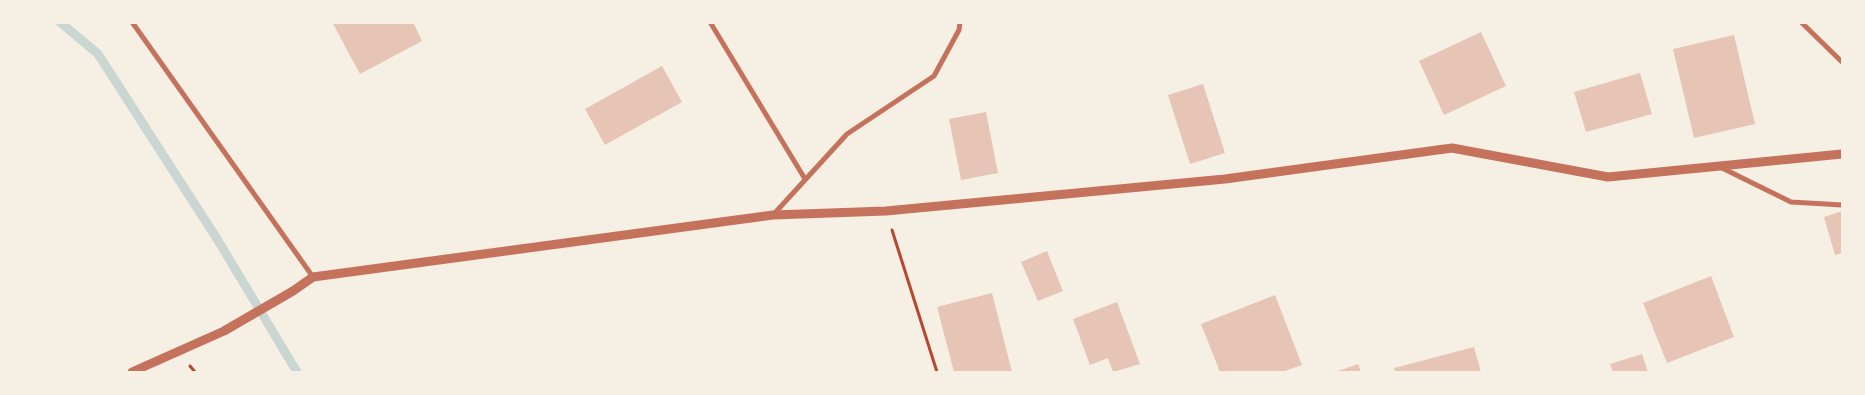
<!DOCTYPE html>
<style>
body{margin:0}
#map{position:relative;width:1865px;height:395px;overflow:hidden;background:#f6efe4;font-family:Overpass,sans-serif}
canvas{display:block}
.frame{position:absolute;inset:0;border:24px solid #f6efe4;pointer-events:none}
</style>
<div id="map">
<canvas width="1865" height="395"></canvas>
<div class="frame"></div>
</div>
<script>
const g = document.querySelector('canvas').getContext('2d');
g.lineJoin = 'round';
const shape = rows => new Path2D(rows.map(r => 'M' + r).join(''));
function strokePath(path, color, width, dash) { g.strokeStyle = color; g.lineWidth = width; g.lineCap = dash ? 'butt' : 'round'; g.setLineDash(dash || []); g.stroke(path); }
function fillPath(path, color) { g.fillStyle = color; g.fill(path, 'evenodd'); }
const stream = shape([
 [60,22,98,54,219,242,297,372]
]);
const building = shape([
 [332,22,413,22,422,41,360,74],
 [1481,32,1506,86,1444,115,1419,61],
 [1734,35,1755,124,1694,138,1673,49],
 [662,66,682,102,605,145,585,109],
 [1640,73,1652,114,1586,132,1574,92],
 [1203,84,1225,153,1190,164,1168,95],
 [986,112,998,173,961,180,949,119],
 [1842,211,1842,253,1835,255,1824,217],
 [1047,251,1063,291,1038,301,1021,262],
 [1711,276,1734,337,1667,363,1643,303],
 [992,293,1012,372,954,372,937,307],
 [1275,295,1302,365,1282,372,1220,372,1201,324],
 [1117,302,1140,364,1113,372,1108,358,1090,365,1073,319],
 [1474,347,1481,372,1395,372,1394,368],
 [1642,354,1648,372,1613,372,1610,364],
 [1358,364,1361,372,1335,372]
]);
const path = shape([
 [892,230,937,372],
 [190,366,195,372]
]);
const minor = shape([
 [132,22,313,277],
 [710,22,805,179],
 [1801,22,1842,62],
 [1720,167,1791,202,1842,205],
 [773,215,847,134,934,76,959,30,960,22]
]);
const tertiary = shape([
 [132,372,224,331,293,291,313,277,773,215,886,211,1225,179,1452,148,1608,177,1842,154]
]);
strokePath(stream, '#c9d6d2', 9);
fillPath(building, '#e6c5b7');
strokePath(path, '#b5482f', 3);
strokePath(minor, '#c5725c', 5);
strokePath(tertiary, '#c5725c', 9);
</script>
